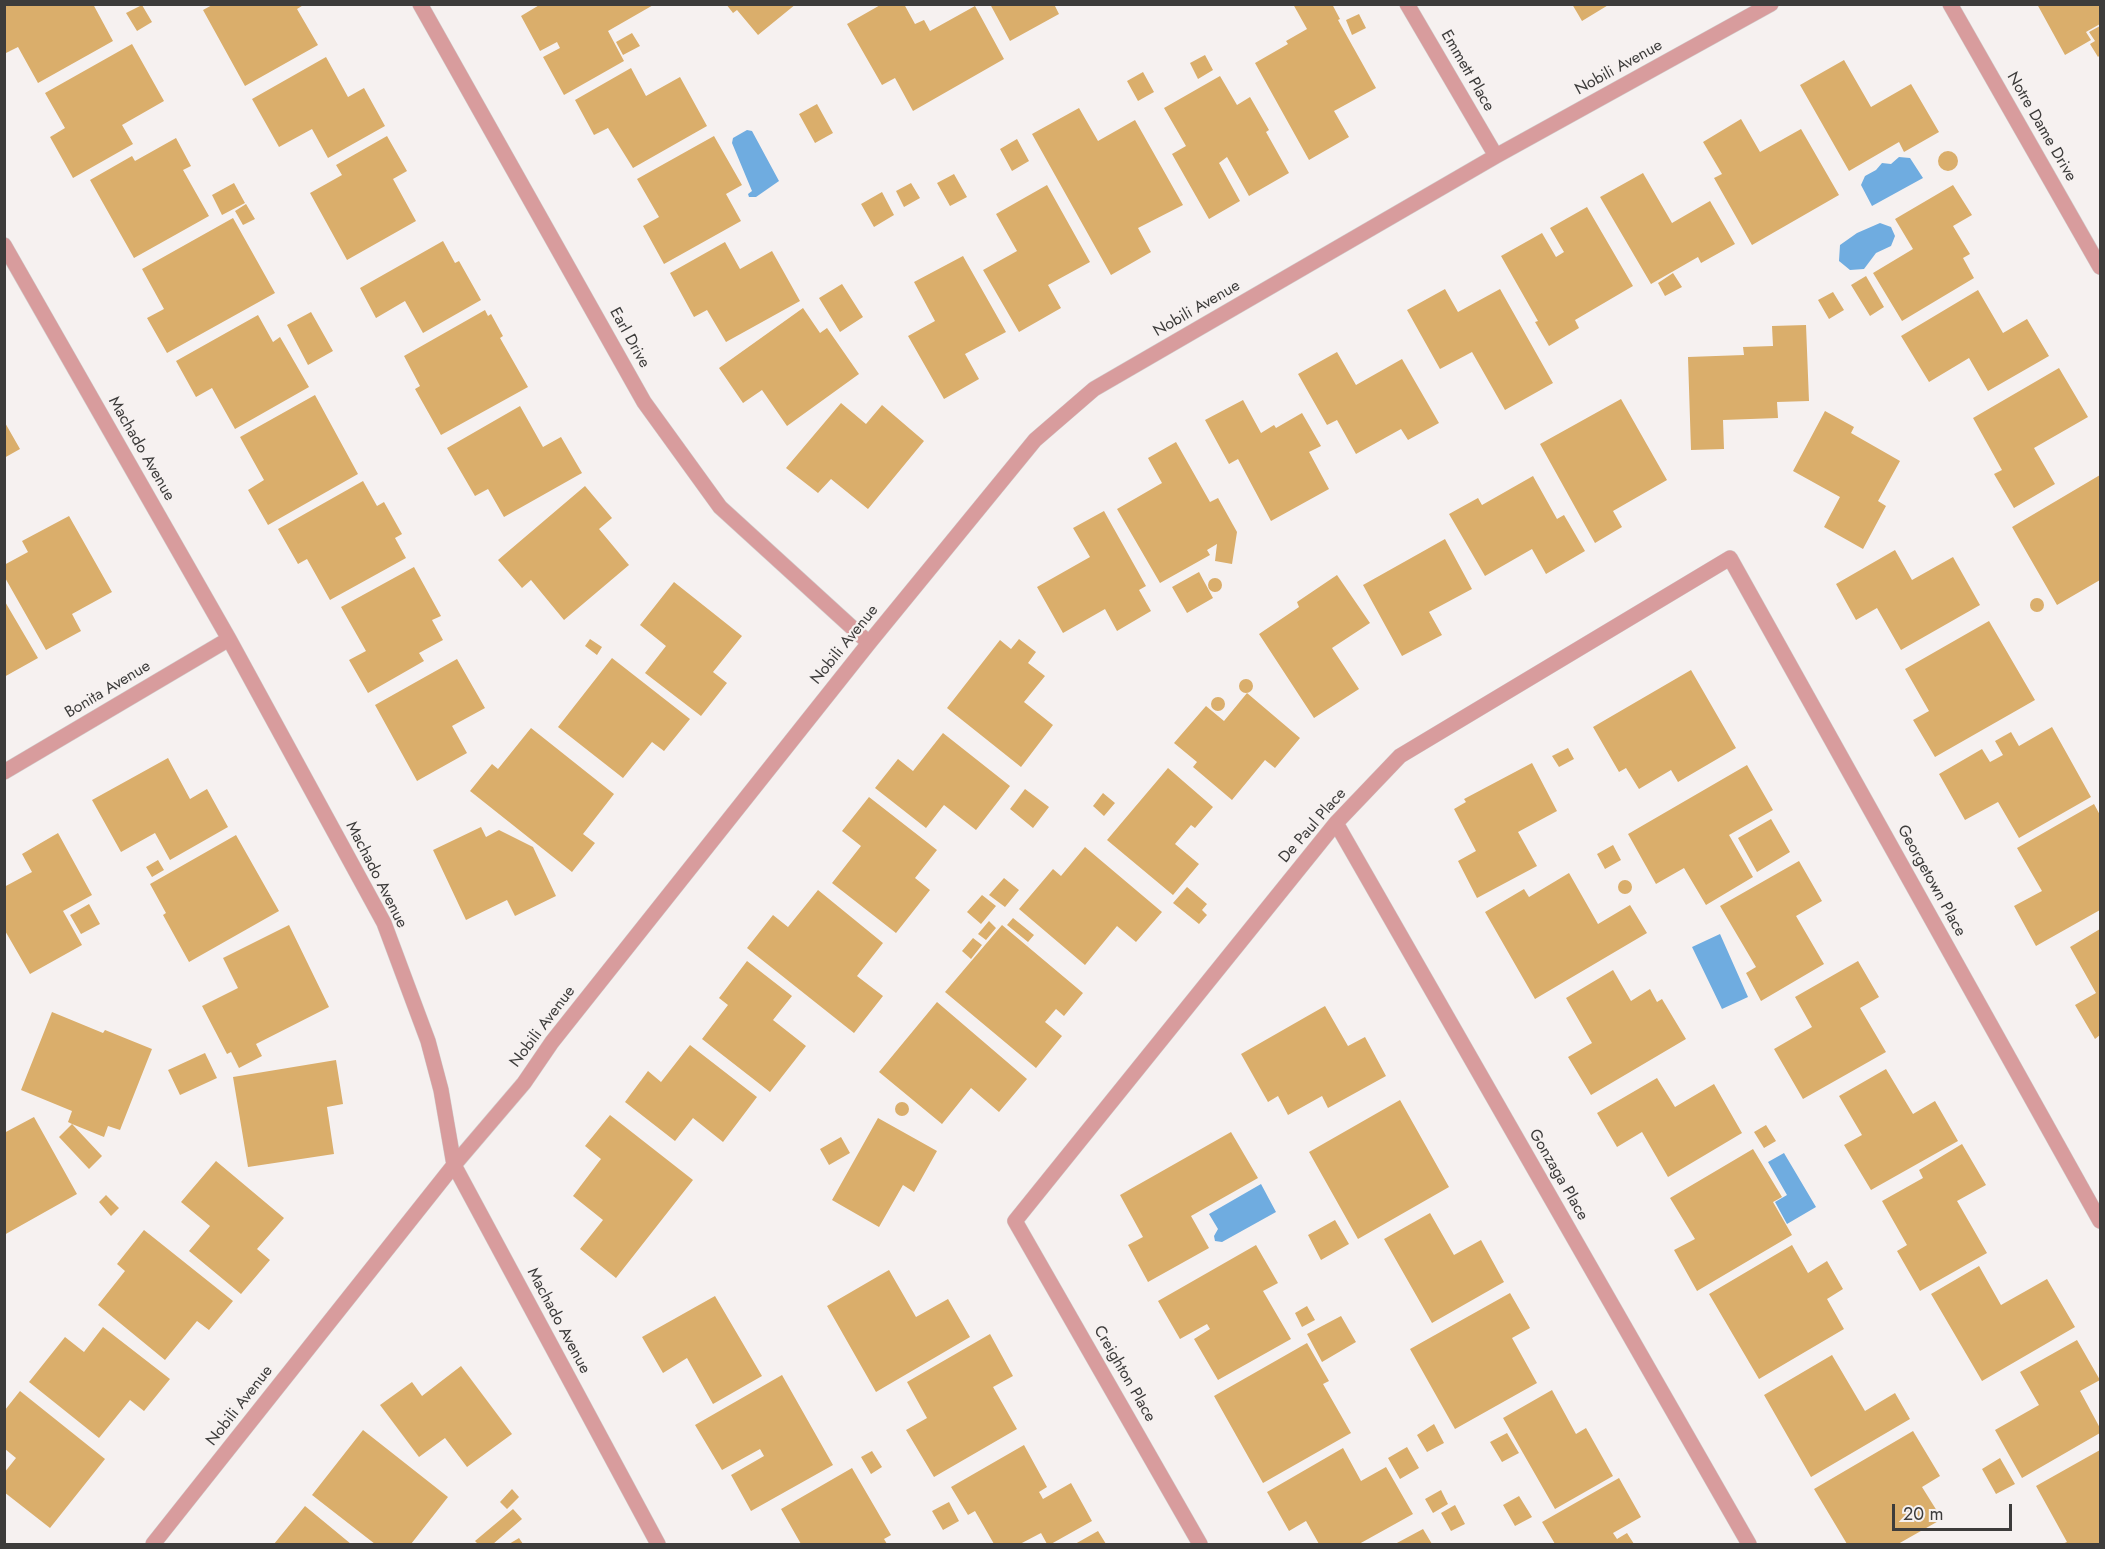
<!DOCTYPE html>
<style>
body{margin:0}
#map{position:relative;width:2105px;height:1549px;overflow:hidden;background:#f6f1f0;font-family:Jost,sans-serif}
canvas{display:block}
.frame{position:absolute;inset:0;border:6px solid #3d3c3b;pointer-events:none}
.scale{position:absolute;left:1892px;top:1504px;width:120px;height:27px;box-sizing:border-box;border:3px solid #3d3c3b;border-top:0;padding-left:8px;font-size:18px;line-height:21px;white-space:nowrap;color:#3d3c3b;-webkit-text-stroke:4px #f6f1f0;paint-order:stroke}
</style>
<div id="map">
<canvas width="2105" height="1549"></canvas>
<div class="frame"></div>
<div class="scale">20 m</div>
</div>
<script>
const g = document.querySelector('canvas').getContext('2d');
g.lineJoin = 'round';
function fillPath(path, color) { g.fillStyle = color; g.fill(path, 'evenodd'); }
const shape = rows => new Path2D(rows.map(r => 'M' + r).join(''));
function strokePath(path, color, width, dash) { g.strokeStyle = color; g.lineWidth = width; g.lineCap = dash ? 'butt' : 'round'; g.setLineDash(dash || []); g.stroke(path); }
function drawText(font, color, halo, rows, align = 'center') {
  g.font = font + ' Jost,sans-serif'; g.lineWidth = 4.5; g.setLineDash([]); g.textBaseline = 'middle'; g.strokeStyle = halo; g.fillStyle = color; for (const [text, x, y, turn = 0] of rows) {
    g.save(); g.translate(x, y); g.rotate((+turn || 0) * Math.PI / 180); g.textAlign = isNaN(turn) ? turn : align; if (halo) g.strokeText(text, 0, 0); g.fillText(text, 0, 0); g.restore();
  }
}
const water = shape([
 [747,130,752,131,779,181,756,197,749,197,748,194,752,191,732,143,733,138],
 [1899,157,1910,158,1923,178,1872,206,1861,185,1865,176,1876,170,1882,163,1891,164],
 [1880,223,1891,227,1895,236,1891,246,1876,253,1864,269,1850,270,1839,261,1840,245,1857,233],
 [1720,934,1748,997,1722,1009,1692,947],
 [1784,1153,1816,1207,1787,1224,1775,1202,1787,1195,1768,1162],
 [1261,1184,1276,1212,1222,1242,1215,1241,1214,1236,1218,1229,1209,1214]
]);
const building = shape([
 [4,4,93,4,113,41,38,83,18,47,4,54],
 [214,4,305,4,297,9,318,45,245,86,203,10],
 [541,4,655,4,608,31,624,61,564,95,543,57,560,48,557,42,540,51,521,16],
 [726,4,796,4,758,35,737,10,733,13],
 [882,4,904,4,915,24,924,20,930,31,975,6,1004,59,913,111,895,78,882,85,847,24],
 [990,4,1054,4,1059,14,1010,41],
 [1293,4,1332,4,1340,19,1338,20,1376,88,1334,111,1349,137,1309,160,1255,63,1288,44,1286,41,1307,29],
 [1572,4,1610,4,1582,21],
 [2037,4,2100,4,2100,24,2086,32,2091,40,2065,55],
 [142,5,152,22,137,31,126,13],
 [1359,14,1366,28,1352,35,1346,20],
 [2100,26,2100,55,2098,57,2090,44,2095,41,2089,32],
 [632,33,640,46,623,55,616,42],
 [132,44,164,101,122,125,133,144,73,178,50,137,65,128,45,93],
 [1205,55,1213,70,1198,79,1190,63],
 [326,57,348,97,364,88,385,126,328,158,312,129,279,147,252,99],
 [1844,60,1871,107,1911,84,1939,132,1904,152,1899,142,1849,171,1800,85],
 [631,68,646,96,680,77,707,126,633,168,608,128,594,135,575,100],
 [1143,72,1154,92,1138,101,1127,81],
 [1220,76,1237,105,1250,97,1269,130,1266,132,1289,173,1249,196,1227,157,1219,163,1240,201,1209,219,1172,154,1186,146,1164,108],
 [817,104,833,133,815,143,799,114],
 [1079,108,1098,141,1135,120,1183,205,1138,228,1151,252,1111,275,1032,134],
 [1741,119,1760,152,1801,129,1839,195,1752,245,1714,178,1722,174,1703,142],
 [387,136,407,171,393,179,416,221,347,260,310,193,342,175,336,165],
 [714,136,742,185,726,194,741,221,664,264,643,226,659,217,637,179],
 [176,138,191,166,183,170,209,216,134,258,90,180,132,156,135,161],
 [1017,139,1029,161,1012,171,1000,149],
 '1938 161a10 10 0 1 1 20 0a10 10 0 1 1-20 0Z',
 [1643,173,1672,223,1710,201,1735,244,1701,263,1698,257,1651,284,1600,197],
 [954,174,967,197,950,206,937,183],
 [234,183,245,203,222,215,212,195],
 [911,183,920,198,904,207,896,191],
 [1047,185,1090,262,1048,285,1061,308,1019,332,983,270,1017,251,996,214],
 [1953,185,1972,215,1953,226,1970,254,1963,258,1974,278,1902,321,1873,273,1913,249,1895,219],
 [882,192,894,215,874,227,861,204],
 [246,204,255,219,243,225,235,211],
 [1587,207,1633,286,1575,320,1579,328,1549,346,1535,322,1538,321,1501,256,1542,233,1556,257,1564,252,1550,228],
 [233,218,275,293,167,353,147,318,164,309,142,269],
 [443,241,455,263,459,261,481,300,423,333,405,301,376,318,360,288],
 [725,242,740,269,772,251,800,301,726,342,707,310,694,317,670,273],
 [963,256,1006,332,965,354,979,379,944,399,908,336,935,321,914,282],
 [1673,273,1682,287,1665,296,1658,283],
 [1866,276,1884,307,1870,316,1851,285],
 [842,284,863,317,840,332,819,298],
 [1445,289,1458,312,1500,289,1553,383,1505,410,1472,352,1440,369,1407,310],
 [1978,290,2003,333,2027,319,2049,356,1988,391,1969,358,1929,382,1901,336],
 [1833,292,1844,310,1829,319,1818,300],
 [803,308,820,333,827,328,859,374,787,426,762,390,743,403,719,368],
 [485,310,488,316,491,314,503,336,500,338,528,387,441,435,415,389,420,386,404,356],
 [311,312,333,351,308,365,287,325],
 [258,315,273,342,280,337,309,387,235,429,212,388,196,397,176,361],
 [1806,325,1809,401,1777,402,1778,418,1723,420,1724,449,1691,450,1688,357,1744,355,1743,347,1773,346,1772,326],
 [1337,352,1356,385,1402,359,1439,423,1408,440,1401,429,1356,454,1337,420,1327,425,1298,374],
 [2059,368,2088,417,2034,448,2055,484,2014,508,1994,474,2002,470,1973,418],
 [315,395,358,474,268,525,248,490,264,480,240,437],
 [1621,399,1667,480,1613,511,1622,527,1595,543,1540,444],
 [1243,400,1261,433,1274,425,1276,428,1302,413,1321,446,1309,452,1329,489,1271,521,1238,459,1229,464,1205,420],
 [841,403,866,424,882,405,924,441,868,509,831,479,818,493,786,468],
 [520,406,543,447,561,437,582,473,504,517,488,489,475,496,447,448],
 [1825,411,1854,427,1851,433,1900,461,1878,501,1886,506,1863,549,1824,527,1840,497,1793,471],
 [4,421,20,449,4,458],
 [1176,442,1210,502,1218,498,1237,532,1232,564,1215,561,1217,544,1207,550,1210,555,1160,583,1117,509,1162,483,1148,458],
 [2100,475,2100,580,2057,605,2012,527],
 [1533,476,1557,519,1564,515,1585,551,1546,574,1532,549,1485,576,1449,514,1478,498,1482,505],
 [363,481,377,506,384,502,402,534,395,538,406,558,330,600,307,559,298,564,278,529],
 [585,486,612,518,599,529,629,565,564,620,531,580,522,588,498,560],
 [1104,511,1146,586,1139,590,1151,611,1117,631,1105,609,1063,633,1037,587,1090,557,1073,528],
 [69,516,112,592,72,614,81,631,46,650,4,576,4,565,28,552,22,541],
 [1445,539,1472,589,1429,612,1442,635,1402,656,1363,585],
 [1895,550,1912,580,1953,557,1980,605,1901,650,1877,608,1856,620,1836,584],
 [414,567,441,616,432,620,443,640,419,653,424,661,368,693,349,660,366,651,341,607],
 [1199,572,1213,598,1187,613,1172,587],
 [1337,575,1370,623,1332,648,1359,689,1314,718,1259,634,1299,607,1297,602],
 '1208 585a7 7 0 1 1 14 0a7 7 0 1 1-14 0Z',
 [674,582,742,636,713,672,727,683,701,716,645,673,666,646,640,625],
 '2030 605a7 7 0 1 1 14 0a7 7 0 1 1-14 0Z',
 [4,600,38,658,4,677],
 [1989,621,2035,700,1935,757,1913,720,1929,711,1905,669],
 [590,639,602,647,597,655,585,646],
 [1019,639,1036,652,1028,663,1045,676,1024,702,1053,725,1021,767,947,708,1000,640,1011,649],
 [612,658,690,719,664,751,652,742,623,778,558,727],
 [457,659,485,708,452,726,467,753,417,781,375,705],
 [1691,670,1736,748,1678,782,1671,770,1639,789,1626,768,1619,772,1593,727],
 '1239 686a7 7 0 1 1 14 0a7 7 0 1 1-14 0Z',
 [1247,693,1300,738,1275,768,1265,760,1232,800,1193,767,1197,762,1174,743,1206,706,1224,721],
 '1211 704a7 7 0 1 1 14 0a7 7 0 1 1-14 0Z',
 [2052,727,2091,797,2019,838,1998,802,1965,820,1939,774,1982,749,1990,762,2003,755,1995,741,2011,732,2019,746],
 [531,728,614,794,583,834,595,843,572,872,470,791,492,764,498,769],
 [943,733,1010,786,976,830,944,805,926,828,875,788,898,759,913,771],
 [1568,748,1574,759,1559,767,1552,756],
 [168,758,190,799,207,789,228,827,170,860,155,833,121,852,92,800],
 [1532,763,1557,811,1518,832,1537,866,1477,898,1458,861,1476,851,1454,809,1466,802,1464,799],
 [1747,765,1773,810,1729,835,1753,877,1706,905,1684,868,1656,884,1628,834],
 [1168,768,1213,807,1195,828,1191,825,1175,844,1199,864,1173,895,1107,840],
 [1025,789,1049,807,1033,828,1010,809],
 [1103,793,1115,803,1104,816,1093,806],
 [869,797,937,850,915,878,930,890,896,933,832,883,861,846,842,831],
 [2094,804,2100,815,2100,910,2036,946,2014,906,2042,891,2017,848],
 [1771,819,1790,852,1757,872,1738,838],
 [481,827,486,837,499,830,533,847,556,896,515,916,507,900,466,920,433,850],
 [58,833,92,895,63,911,82,945,30,974,4,929,4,887,32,872,22,854],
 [236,835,279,911,189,962,163,915,166,913,150,884],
 [1613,845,1621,860,1605,869,1597,854],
 [1085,847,1162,912,1136,942,1117,926,1085,965,1019,909,1053,869,1061,876],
 [158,860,164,870,152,877,146,867],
 [1799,861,1822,901,1796,916,1824,964,1761,1001,1746,973,1756,967,1720,906],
 [1569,873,1598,924,1630,905,1647,933,1535,999,1485,912,1524,889,1529,897],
 [1004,878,1019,890,1005,907,989,895],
 '1618 887a7 7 0 1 1 14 0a7 7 0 1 1-14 0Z',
 [1187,887,1207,904,1202,910,1207,915,1199,924,1173,903],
 [818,890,883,943,857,976,883,996,854,1033,747,948,773,915,788,927],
 [982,895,996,906,981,924,967,912],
 [89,904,100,924,81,934,70,915],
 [1013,918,1034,935,1028,942,1007,925],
 [989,921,996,928,986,940,978,934],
 [289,925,329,1007,256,1044,262,1056,239,1068,231,1052,227,1054,202,1006,238,988,223,958],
 [1002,925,1083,993,1064,1016,1056,1009,1045,1022,1062,1036,1036,1068,945,992],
 [2100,929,2100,1035,2095,1039,2075,1005,2096,993,2070,947],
 [973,938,982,945,971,959,962,951],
 [747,961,792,996,773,1020,806,1046,770,1092,702,1039,728,1005,719,998],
 [1858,961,1879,997,1860,1008,1886,1052,1803,1099,1774,1049,1812,1027,1795,997],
 [1613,970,1631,1001,1650,989,1657,1002,1662,999,1686,1039,1591,1095,1568,1057,1592,1043,1566,998],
 [937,1002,1027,1079,999,1112,971,1088,942,1124,879,1072],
 [1325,1006,1348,1046,1365,1037,1386,1076,1328,1108,1322,1096,1288,1115,1278,1096,1268,1102,1241,1054],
 [52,1012,103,1033,105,1030,152,1049,120,1130,108,1126,104,1137,72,1124,102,1156,89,1169,59,1137,72,1124,68,1122,72,1111,21,1090],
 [690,1045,757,1097,723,1142,693,1118,675,1141,625,1102,648,1071,661,1082],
 [205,1053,217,1078,180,1095,168,1070],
 [336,1060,343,1104,327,1107,334,1154,248,1167,233,1077],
 [1886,1069,1913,1114,1935,1101,1958,1141,1871,1190,1844,1145,1862,1135,1839,1096],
 [1657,1078,1675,1107,1714,1084,1742,1133,1668,1177,1642,1132,1617,1147,1597,1113],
 [1400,1100,1449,1187,1358,1239,1309,1152],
 '895 1109a7 7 0 1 1 14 0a7 7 0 1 1-14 0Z',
 [610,1115,693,1180,616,1278,580,1249,603,1220,573,1196,601,1159,585,1146],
 [34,1117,77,1194,4,1235,4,1133],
 [878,1118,937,1151,914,1192,903,1185,879,1227,832,1200],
 [1766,1125,1776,1141,1764,1148,1754,1132],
 [1231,1132,1258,1178,1191,1216,1209,1248,1148,1282,1128,1245,1143,1237,1120,1195],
 [841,1137,850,1153,829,1165,820,1149],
 [1962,1144,1986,1185,1957,1201,1987,1253,1920,1291,1897,1251,1907,1245,1882,1201,1923,1178,1919,1170],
 [1753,1149,1782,1197,1773,1202,1792,1235,1697,1291,1674,1250,1695,1239,1670,1198],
 [216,1161,284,1218,257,1249,270,1260,241,1294,189,1251,210,1226,181,1202],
 [106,1195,119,1208,111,1216,99,1202],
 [1430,1213,1454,1255,1481,1240,1504,1282,1432,1323,1384,1239],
 [1335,1220,1349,1244,1321,1260,1308,1235],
 [144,1230,233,1301,209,1330,197,1321,165,1360,98,1305,125,1271,117,1264],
 [1256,1245,1278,1283,1263,1291,1291,1339,1218,1380,1194,1339,1210,1329,1207,1324,1180,1339,1158,1301],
 [1792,1245,1808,1273,1827,1261,1843,1289,1827,1299,1844,1329,1759,1379,1709,1294],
 [1979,1266,2001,1305,2047,1279,2075,1327,1982,1381,1931,1294],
 [889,1270,916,1317,948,1299,970,1337,876,1392,827,1306],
 [1510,1293,1530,1328,1512,1338,1537,1383,1455,1429,1410,1349],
 [715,1296,762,1376,713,1404,687,1358,663,1373,642,1337],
 [1307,1306,1315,1320,1302,1327,1295,1313],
 [1341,1316,1356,1342,1322,1362,1307,1334],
 [103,1327,170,1379,144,1411,130,1400,99,1438,29,1382,65,1337,84,1352],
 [990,1334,1013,1376,993,1387,1017,1429,934,1477,906,1430,927,1418,907,1382],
 [2077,1340,2100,1380,2080,1391,2100,1428,2100,1433,2022,1478,1995,1430,2039,1405,2020,1372],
 [1307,1343,1329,1381,1323,1384,1351,1433,1263,1483,1214,1396],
 [1832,1355,1865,1411,1895,1393,1910,1419,1811,1477,1764,1395],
 [461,1366,512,1434,467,1467,445,1438,419,1457,380,1405,412,1382,422,1396],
 [782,1375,833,1465,751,1511,731,1475,764,1456,760,1449,722,1470,695,1425],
 [1552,1390,1576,1434,1586,1428,1613,1476,1555,1509,1503,1418],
 [20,1391,105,1459,50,1528,4,1492,4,1473,16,1458,5,1449,5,1410],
 [1434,1424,1444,1443,1427,1452,1417,1435],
 [363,1430,448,1497,411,1544,375,1544,312,1495],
 [1913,1431,1940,1476,1922,1487,1942,1519,1898,1544,1847,1544,1814,1489],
 [1507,1433,1519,1453,1502,1462,1490,1442],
 [1024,1445,1047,1487,1039,1492,1043,1499,1071,1483,1092,1521,1051,1544,1047,1544,1041,1533,1020,1544,994,1544,975,1511,968,1515,951,1487],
 [1407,1447,1419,1468,1400,1479,1388,1458],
 [1343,1448,1361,1481,1386,1467,1413,1514,1359,1544,1319,1544,1306,1521,1289,1531,1267,1492],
 [2100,1450,2100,1544,2062,1544,2067,1542,2036,1486],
 [872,1451,882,1467,871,1474,861,1457],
 [2000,1458,2015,1484,1996,1494,1982,1469],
 [852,1468,891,1535,884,1539,887,1544,801,1544,781,1509],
 [1619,1478,1641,1517,1613,1533,1617,1539,1627,1533,1634,1544,1555,1544,1542,1522],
 [512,1489,519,1497,507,1509,500,1502],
 [1441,1490,1448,1504,1433,1513,1425,1499],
 [1519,1496,1532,1517,1515,1526,1503,1505],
 [949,1502,959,1521,943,1530,932,1511],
 [1455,1505,1465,1524,1451,1531,1441,1513],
 [305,1506,351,1544,274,1544],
 [513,1509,522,1519,493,1544,478,1544,475,1541],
 [1423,1529,1432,1544,1395,1544],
 [1098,1531,1106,1544,1075,1544],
 [519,1538,523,1544,509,1544]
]);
const street = shape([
 [420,4,644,402,720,507,869,643],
 [1407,4,1496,156],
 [1950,4,2100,267],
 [4,245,229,639,384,923,428,1041,441,1090,454,1165,658,1544],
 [4,772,229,639],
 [1336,823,1749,1544],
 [153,1544,454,1165,524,1083,552,1042,869,643,1035,440,1094,389,1496,156,1771,4],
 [1200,1544,1015,1221,1336,823,1400,756,1730,558,2100,1221]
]);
const streetNames = [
 ["Nobili Avenue",1619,68,-29],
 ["Emmett Place",1467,71,60],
 ["Notre Dame Drive",2041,127,60],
 ["Nobili Avenue",1197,309,-30],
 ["Earl Drive",629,338,61],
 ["Machado Avenue",141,449,60],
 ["Nobili Avenue",845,645,-51],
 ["Bonita Avenue",108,690,-31],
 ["De Paul Place",1313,826,-49],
 ["Machado Avenue",376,875,63],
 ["Georgetown Place",1931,881,61],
 ["Nobili Avenue",543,1027,-53],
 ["Gonzaga Place",1558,1175,60],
 ["Machado Avenue",558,1321,62],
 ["Creighton Place",1124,1374,60],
 ["Nobili Avenue",240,1406,-52]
];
fillPath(water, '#6face0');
fillPath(building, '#daae6b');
strokePath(street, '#d1cdcc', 16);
strokePath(street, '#d89c9d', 15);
drawText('16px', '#3d3c3b', '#f6f1f0', streetNames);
</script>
